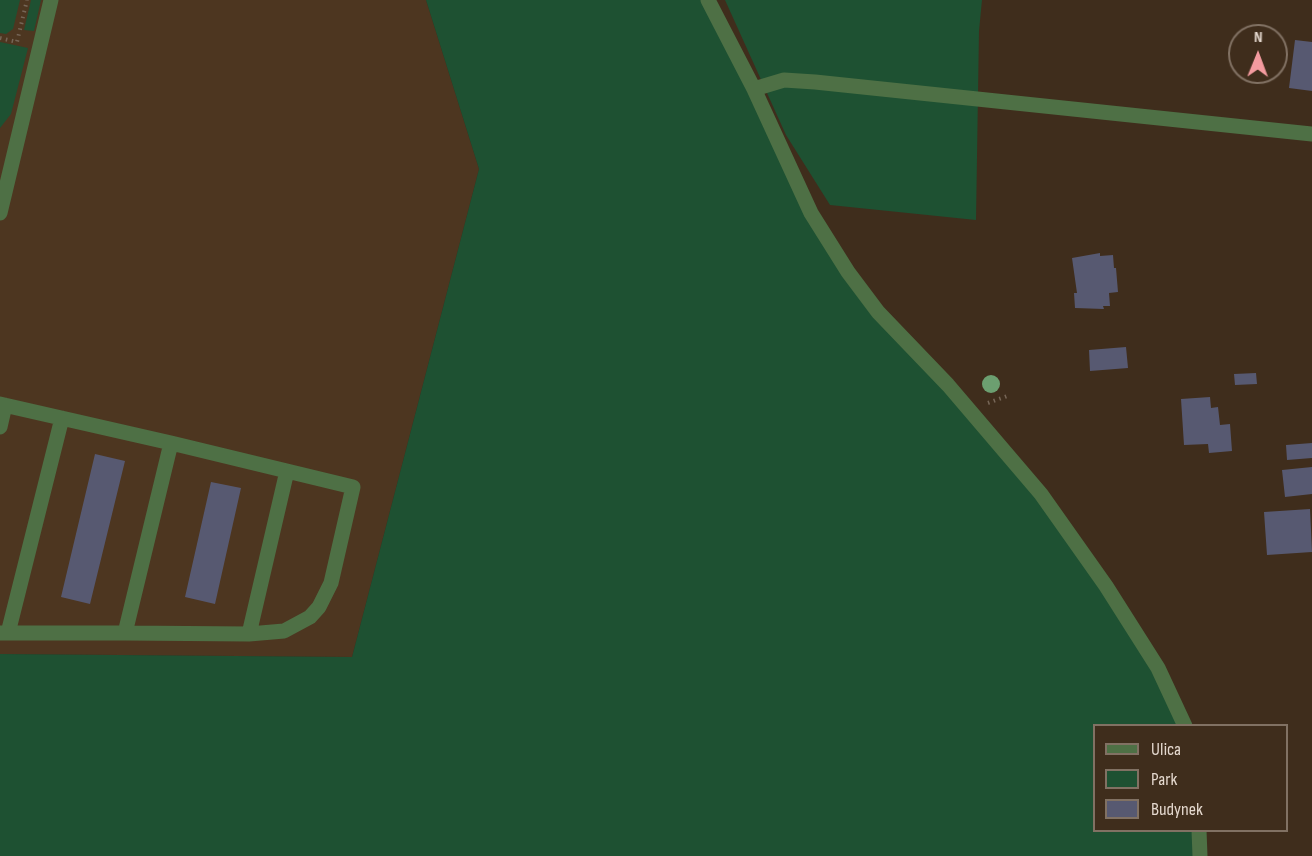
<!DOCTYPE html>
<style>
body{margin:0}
#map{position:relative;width:1312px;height:856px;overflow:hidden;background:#3f2d1c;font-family:"Sofia Sans Condensed",sans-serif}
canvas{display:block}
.legend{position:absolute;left:1093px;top:724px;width:195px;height:108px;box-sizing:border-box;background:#3f2d1c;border:2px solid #817163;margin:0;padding:8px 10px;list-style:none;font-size:18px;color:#e4d8ce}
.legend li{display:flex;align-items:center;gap:12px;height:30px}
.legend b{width:30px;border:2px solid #817163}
.north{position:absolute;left:1228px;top:24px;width:60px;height:60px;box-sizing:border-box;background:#3f2d1c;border:2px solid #817163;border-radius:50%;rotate:1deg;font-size:16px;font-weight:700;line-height:24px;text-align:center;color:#e4d8ce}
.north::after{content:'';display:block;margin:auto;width:21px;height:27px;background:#f49b9f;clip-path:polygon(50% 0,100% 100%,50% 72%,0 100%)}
</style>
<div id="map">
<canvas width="1312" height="856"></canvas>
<ul class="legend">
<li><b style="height:8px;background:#4e7045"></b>Ulica</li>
<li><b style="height:16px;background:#1e5132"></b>Park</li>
<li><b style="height:16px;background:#575971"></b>Budynek</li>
</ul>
<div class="north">N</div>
</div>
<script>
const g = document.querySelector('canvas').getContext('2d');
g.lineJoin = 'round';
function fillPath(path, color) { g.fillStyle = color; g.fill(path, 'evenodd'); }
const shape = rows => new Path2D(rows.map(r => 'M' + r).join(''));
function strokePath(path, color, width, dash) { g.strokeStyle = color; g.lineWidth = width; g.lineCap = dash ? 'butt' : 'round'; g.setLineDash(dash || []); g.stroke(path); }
const built = shape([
 [0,0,426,0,479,169,352,657,0,654]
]);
const green = shape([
 [0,0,20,0,13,29,6,34,0,33],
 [31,0,41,0,34,31,24,30],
 [426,0,708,0,848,272,948,385,1106,586,1185,725,1094,726,1094,830,1199,831,1200,856,0,856,0,654,352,657,479,169],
 [725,0,982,0,979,31,976,220,830,205,786,135],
 [0,42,28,48,11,114,0,128]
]);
const building = shape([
 [1295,40,1312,42,1312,91,1289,88],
 [1100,253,1100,256,1113,255,1114,268,1116,268,1118,292,1109,293,1110,306,1103,306,1104,309,1075,308,1074,293,1077,293,1072,258],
 [1126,347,1128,368,1090,371,1089,350],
 [1256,373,1257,384,1235,385,1234,374],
 [1210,397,1211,408,1218,407,1220,425,1230,424,1232,451,1209,453,1208,444,1184,445,1181,399],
 [1312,443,1312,458,1287,460,1286,445],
 [95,454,125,461,90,604,61,597],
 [1312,467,1312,494,1285,497,1282,470],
 [211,482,241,488,215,604,185,597],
 [1310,509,1312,552,1267,555,1264,512]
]);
const path = shape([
 [0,38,17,42,27,0],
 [988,403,1010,395]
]);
const minor = shape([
 [708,0,754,89,811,213,848,272,878,312,948,385,1041,494,1106,586,1158,668,1185,726],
 [754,89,784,80,815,82,1312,134],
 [0,213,51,0],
 [0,404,171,443,125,633,0,633],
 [0,427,5,405],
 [8,633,62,418],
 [125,633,249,634,284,631,310,617,319,607,331,583,353,487,171,443],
 [249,634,287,471],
 [1199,830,1200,856]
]);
const trees = [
 [991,384]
];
fillPath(built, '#4d3620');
fillPath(green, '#1e5132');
fillPath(building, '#575971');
strokePath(path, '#766657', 4, [1.5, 4.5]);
strokePath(minor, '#4e7045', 15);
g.fillStyle = '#6c9f70';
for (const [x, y] of trees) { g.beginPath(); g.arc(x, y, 9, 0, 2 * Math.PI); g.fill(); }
</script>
